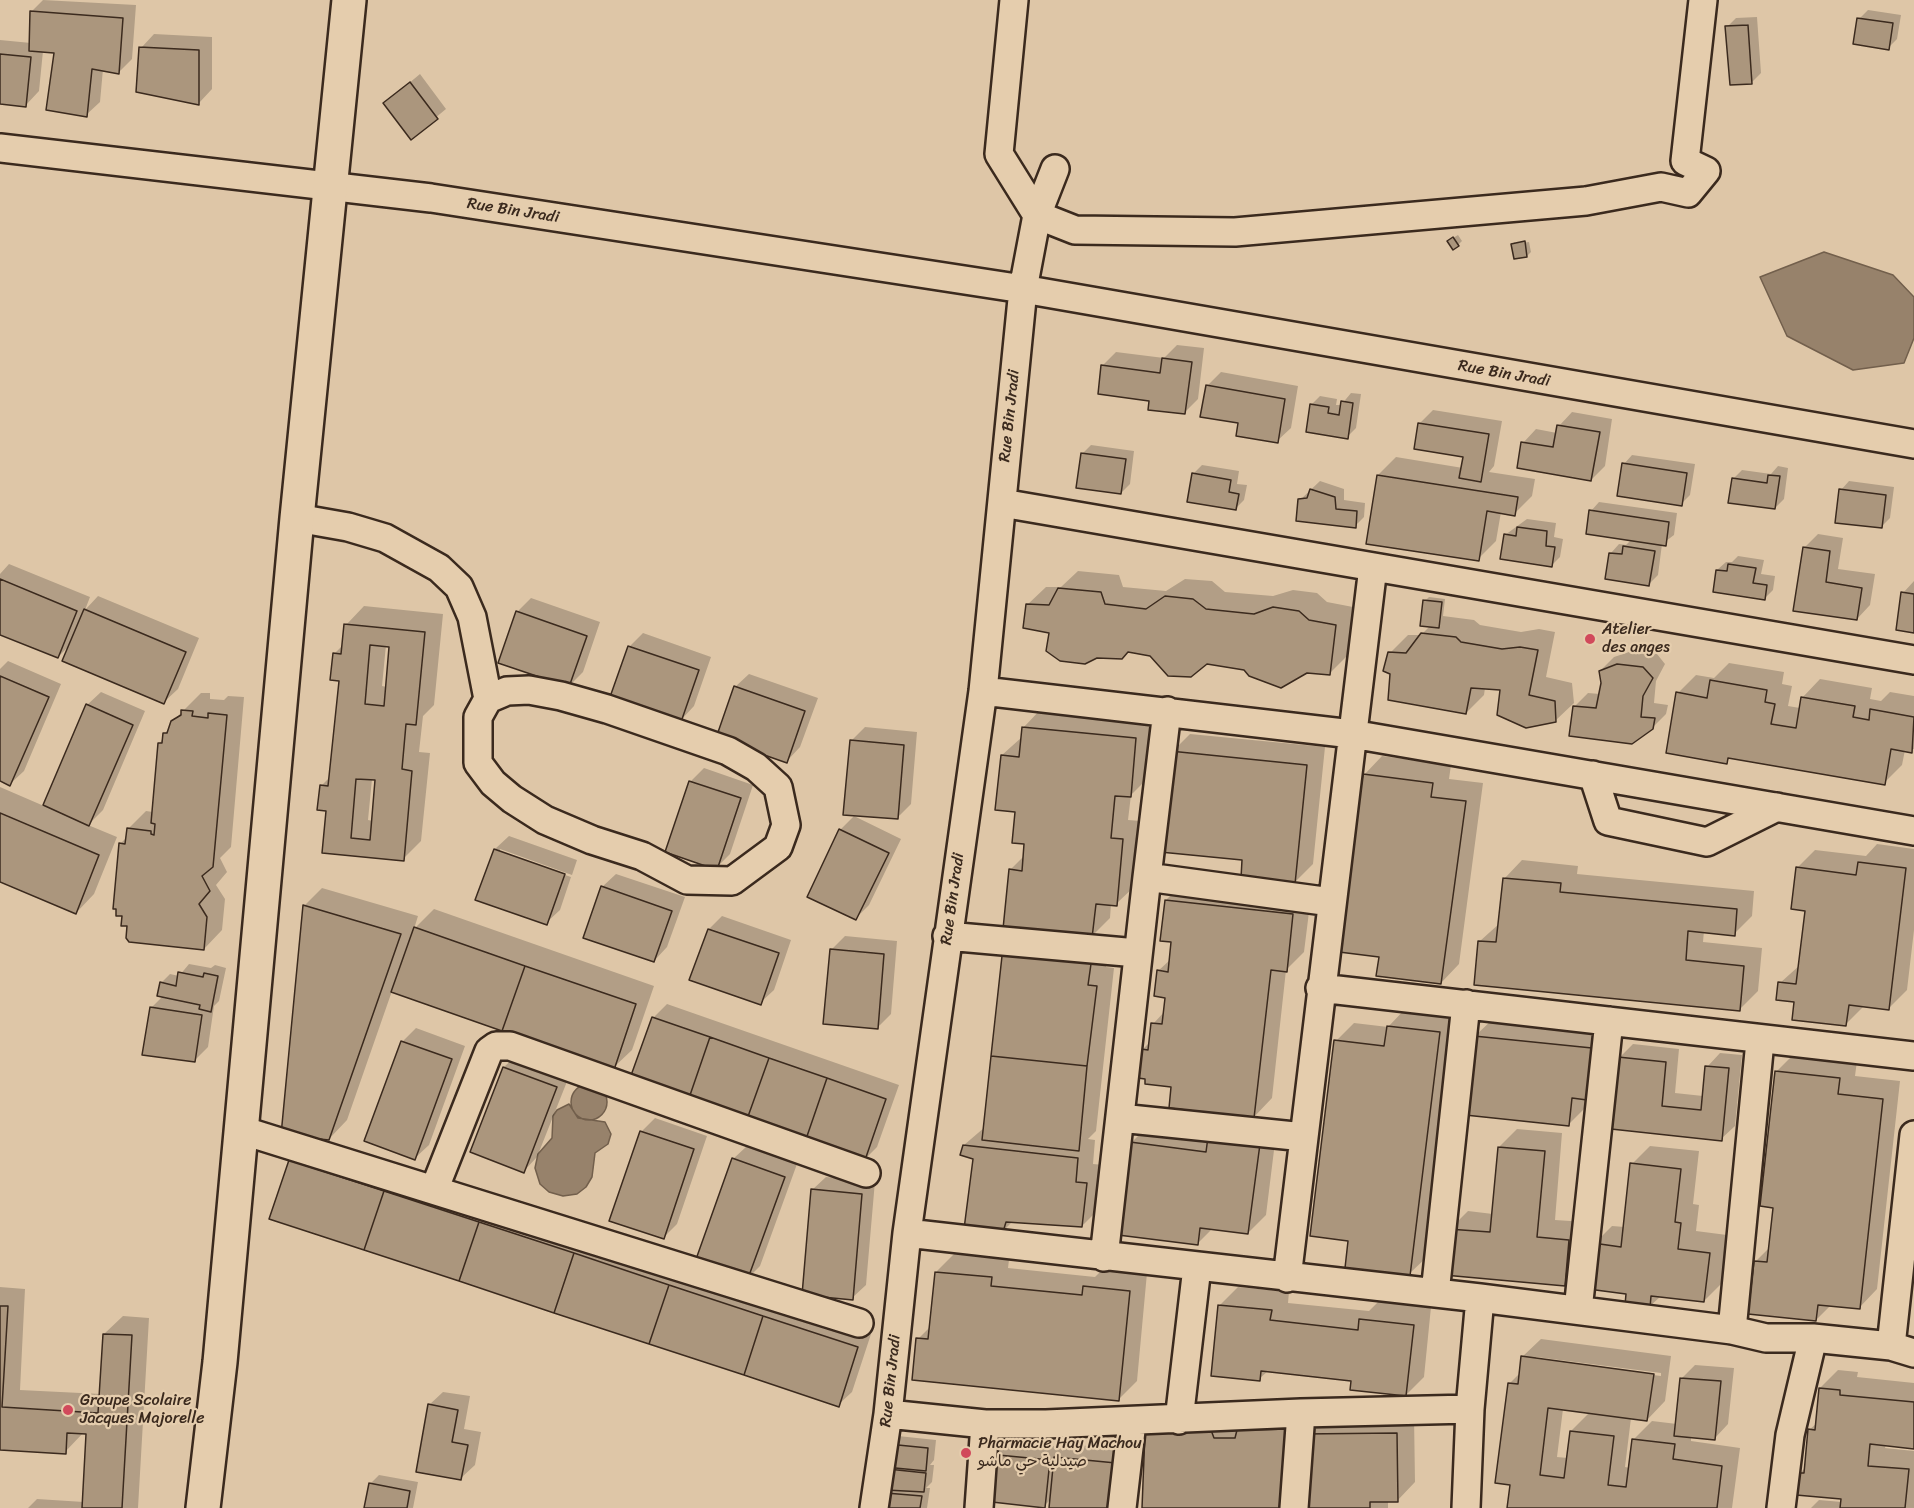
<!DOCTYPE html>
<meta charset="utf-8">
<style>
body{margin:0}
canvas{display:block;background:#dec6a7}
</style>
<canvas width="1914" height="1508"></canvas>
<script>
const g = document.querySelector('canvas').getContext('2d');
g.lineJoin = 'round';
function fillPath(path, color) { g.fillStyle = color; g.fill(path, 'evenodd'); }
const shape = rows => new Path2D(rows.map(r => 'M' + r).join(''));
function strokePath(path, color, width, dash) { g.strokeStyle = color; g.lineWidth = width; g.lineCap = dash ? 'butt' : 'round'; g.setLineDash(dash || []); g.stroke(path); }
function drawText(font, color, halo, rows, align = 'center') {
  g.font = font + ' Sriracha,"Playpen Sans Arabic",sans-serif'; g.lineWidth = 4.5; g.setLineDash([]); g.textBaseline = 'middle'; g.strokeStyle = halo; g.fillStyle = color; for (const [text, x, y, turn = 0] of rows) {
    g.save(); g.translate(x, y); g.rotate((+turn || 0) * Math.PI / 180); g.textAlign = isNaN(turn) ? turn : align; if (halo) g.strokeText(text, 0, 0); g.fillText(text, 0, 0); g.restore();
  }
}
const water = shape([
 [1824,252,1893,275,1914,297,1914,338,1904,363,1853,370,1787,336,1760,277,1824,252],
 '571 1102a18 18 0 1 1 36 0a18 18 0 1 1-36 0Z',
 [569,1104,578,1118,605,1122,611,1134,608,1144,595,1153,592,1177,586,1187,577,1194,563,1196,549,1192,540,1184,535,1168,538,1154,552,1138,553,1116,557,1110,569,1104]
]);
const shadow = shape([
 [43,0,136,5,132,59,119,72,103,69,100,102,86,115,56,52,43,51,39,91,26,105,0,102,0,40,31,43,31,12],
 [1868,10,1901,15,1897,39,1888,48,1859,19],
 [1757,17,1761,73,1752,82,1727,27,1736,18],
 [154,34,212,37,212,89,199,103,141,48],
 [420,74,446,109,411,138,385,103],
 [1458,235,1462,241,1458,245,1453,238],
 [1515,242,1515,244,1529,242,1531,252,1527,256,1513,244],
 [1177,345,1204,348,1198,399,1184,413,1150,399,1102,366,1116,352,1164,358],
 [1221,372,1298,386,1291,428,1277,441,1240,422,1207,386],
 [1351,393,1361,394,1356,428,1347,437,1311,405,1320,396,1337,399,1336,405,1341,405],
 [1433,410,1502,421,1494,466,1489,472,1535,479,1532,496,1514,514,1501,512,1496,541,1478,559,1378,475,1396,457,1463,468,1464,456,1420,423],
 [1572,412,1612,419,1605,466,1591,480,1523,443,1536,429,1557,433,1559,426],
 [1091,445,1134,451,1130,484,1121,493,1082,454],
 [1632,455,1695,464,1690,495,1681,504,1624,464],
 [1202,465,1239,471,1237,484,1247,485,1244,500,1235,509,1193,474],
 [1778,466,1788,468,1784,499,1775,508,1733,479,1742,470,1771,474],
 [1320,481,1344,489,1344,500,1365,503,1364,517,1355,526,1300,500],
 [1849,481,1894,487,1890,518,1881,527,1841,490],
 [1599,502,1677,513,1674,535,1662,544,1658,575,1649,584,1611,553,1619,544,1626,545,1632,539,1591,511],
 [1527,519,1556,523,1554,537,1563,539,1560,557,1552,565,1505,535],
 [1818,534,1843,538,1838,569,1875,574,1870,605,1857,619,1795,610,1804,548],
 [1738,556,1764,560,1761,574,1775,576,1773,590,1764,599,1717,570,1726,562,1732,562],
 [9,564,90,597,85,610,98,596,199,638,178,689,164,702,71,644,58,657,0,633,0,574],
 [1078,571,1119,575,1123,587,1166,591,1185,579,1212,581,1225,592,1273,596,1293,590,1317,593,1327,602,1353,607,1348,655,1330,673,1245,669,1151,655,1050,631,1027,605,1046,587,1061,587],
 [1914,581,1914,631,1903,593],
 [1429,597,1445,599,1443,616,1474,620,1480,625,1521,632,1539,629,1555,632,1546,677,1572,683,1574,703,1555,721,1502,689,1485,688,1484,695,1466,713,1392,673,1390,653,1408,635,1421,635,1430,626,1425,601],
 [531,598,600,622,583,672,569,686,517,612],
 [364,606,443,614,434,705,423,716,419,752,430,753,421,841,403,859,323,852,327,809,321,786,331,776,340,680,334,654,344,644,346,625],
 [386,645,391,645,387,687,382,686],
 [372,779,377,779,373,821,368,820],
 [643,633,711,657,694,706,681,720,629,647],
 [1632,651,1657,654,1665,664,1656,681,1654,703,1668,705,1666,714,1652,728,1574,707,1588,693,1600,694,1603,683,1600,671,1614,657],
 [8,661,61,684,24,771,10,784,0,780,0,669],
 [1729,663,1784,672,1782,684,1792,686,1788,706,1800,708,1802,698,1820,679,1872,688,1870,699,1881,701,1890,692,1914,696,1914,749,1905,750,1902,765,1884,783,1731,757,1726,762,1678,693,1696,675,1714,678],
 [749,674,818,698,800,747,787,761,735,687],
 [101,692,145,711,103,810,88,825,117,837,94,894,76,913,0,880,0,787,44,806,87,705],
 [201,693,210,693,210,699,224,700,228,696,244,697,231,847,220,858,227,872,216,885,225,899,222,930,204,949,128,925,120,844,127,837,128,829,146,811,153,812,160,743,172,722],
 [1041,709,1154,720,1149,777,1131,795,1128,820,1141,821,1135,886,1116,904,1111,904,1110,918,1091,937,1109,939,1106,967,1114,968,1096,1131,1088,1139,1095,1140,1093,1164,1104,1165,1100,1208,1082,1226,1013,1221,1003,1231,975,1158,964,1145,985,1127,1010,870,1024,856,1026,843,1002,755,1022,737,1023,728],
 [865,727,917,732,911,804,897,818,851,741],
 [1190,734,1325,747,1313,864,1295,882,1244,859,1172,752],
 [1382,756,1451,765,1449,779,1483,783,1459,964,1441,983,1380,956,1349,807,1361,795,1364,775],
 [704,768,753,785,730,854,716,868,690,782],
 [854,816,901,839,869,905,856,918,840,830],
 [509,836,577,860,572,875,500,849,500,853,571,877,560,910,546,923,495,849],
 [1877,844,1914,849,1914,930,1907,990,1889,1008,1864,1006,1846,1024,1796,1001,1780,983,1800,965,1807,910,1797,868,1815,850,1866,856],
 [1522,860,1578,866,1577,874,1754,891,1752,916,1734,934,1704,931,1703,942,1762,948,1758,991,1740,1009,1480,941,1500,923,1504,879],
 [616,874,685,897,667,947,654,961,602,887],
 [1184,882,1311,896,1304,952,1286,970,1272,1098,1254,1117,1173,1085,1142,1050,1151,1041,1153,1024,1165,1011,1167,996,1158,971,1171,959,1173,941,1166,900],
 [322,888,418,916,414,929,434,909,654,986,632,1050,613,1068,392,991,347,1120,329,1139,304,906],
 [722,916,791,940,774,990,760,1003,709,929],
 [845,936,897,941,891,1014,877,1028,831,950],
 [189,964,211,968,215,965,226,968,219,1001,214,1006,208,1047,195,1060,151,1008,163,996,161,983,170,974,179,976],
 [667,1004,899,1085,877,1147,863,1161,653,1018],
 [1406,1008,1457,1014,1428,1256,1409,1274,1350,1240,1336,1041,1354,1023,1388,1027],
 [1494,1018,1610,1031,1587,1106,1569,1124,1475,1036],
 [416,1028,465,1046,429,1145,415,1158,402,1042],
 [1633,1044,1679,1049,1675,1093,1703,1096,1707,1067,1720,1053,1742,1055,1735,1126,1721,1139,1612,1128,1619,1058],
 [518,1054,570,1074,537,1157,524,1171,472,1151,504,1067],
 [1794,1054,1857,1061,1855,1076,1900,1081,1877,1289,1859,1308,1831,1305,1816,1320,1755,1262,1770,1247,1775,1207,1776,1072],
 [655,1118,707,1136,677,1224,663,1238,641,1132],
 [1149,1125,1277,1126,1266,1215,1248,1233,1213,1228,1198,1243,1131,1143],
 [1517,1129,1562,1133,1555,1220,1586,1222,1582,1266,1564,1284,1450,1229,1468,1211,1493,1214,1499,1147],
 [747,1146,797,1164,760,1266,747,1279,733,1159],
 [1650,1146,1699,1151,1693,1204,1699,1205,1696,1231,1727,1235,1722,1283,1704,1301,1661,1296,1649,1307,1628,1292,1594,1244,1612,1226,1625,1227,1632,1164],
 [304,1147,871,1334,852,1392,838,1405,290,1161],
 [826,1177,875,1181,866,1285,852,1298,812,1190],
 [954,1254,1009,1260,1008,1268,1095,1277,1103,1269,1147,1273,1137,1381,1118,1400,918,1339,931,1326,936,1272],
 [0,1287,25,1289,20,1390,101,1394,104,1334,123,1316,149,1318,138,1508,28,1508,37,1499,84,1502,88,1433,84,1432,65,1452,0,1449],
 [1238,1287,1289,1292,1288,1303,1369,1311,1378,1302,1431,1307,1424,1377,1406,1395,1353,1379,1268,1371,1259,1379,1220,1305],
 [1541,1339,1671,1356,1665,1401,1647,1420,1631,1418,1625,1467,1630,1468,1634,1439,1652,1421,1677,1424,1681,1379,1695,1365,1734,1368,1728,1424,1715,1438,1691,1436,1691,1441,1740,1448,1732,1508,1509,1508,1512,1484,1509,1384,1521,1372,1522,1357],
 [1536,1357,1661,1373,1661,1376,1536,1360],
 [1563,1409,1590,1412,1571,1431,1568,1458,1557,1457],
 [1838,1370,1858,1372,1857,1377,1914,1383,1914,1447,1886,1444,1885,1448,1914,1451,1914,1508,1811,1508,1819,1500,1842,1502,1842,1498,1800,1473,1806,1467,1809,1430,1817,1423,1820,1388],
 [443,1392,470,1396,464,1429,481,1432,475,1465,461,1478,429,1405],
 [1414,1415,1415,1482,1397,1501,1388,1501,1388,1508,1144,1508,1146,1432,1322,1417],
 [898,1436,936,1440,934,1460,930,1465,934,1465,932,1482,926,1488,930,1488,927,1508,886,1508,888,1494,893,1489,887,1488],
 [1003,1441,1062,1447,1062,1451,1069,1444,1129,1450,1123,1508,1050,1508,1051,1499,1044,1506,989,1455],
 [379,1475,418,1482,413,1508,365,1508,370,1484]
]);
const building = shape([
 [30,11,123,18,119,74,92,69,87,117,46,110,54,53,29,51,30,11],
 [1857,18,1893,23,1889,50,1853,44,1857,18],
 [1748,25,1752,84,1730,85,1725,26,1748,25],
 [139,47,199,50,199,105,136,92,139,47],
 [0,54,31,57,26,107,0,104,0,54],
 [410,82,438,119,411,140,383,103,410,82],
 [1453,237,1459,246,1453,250,1447,241,1453,237],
 [1525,241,1527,257,1514,259,1511,244,1525,241],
 [1162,358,1192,362,1185,414,1148,410,1149,401,1098,394,1101,365,1160,373,1162,358],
 [1206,385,1285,399,1278,443,1236,436,1238,423,1200,417,1206,385],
 [1341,401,1353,403,1348,439,1306,432,1310,404,1329,407,1328,413,1339,415,1341,401],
 [1418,423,1489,434,1481,482,1459,478,1463,457,1414,449,1418,423],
 [1557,425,1600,432,1591,481,1517,468,1521,442,1553,447,1557,425],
 [1081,453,1126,459,1121,494,1076,488,1081,453],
 [1622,463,1687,473,1682,506,1617,496,1622,463],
 [1192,473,1231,480,1229,492,1239,494,1236,510,1187,502,1192,473],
 [1377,475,1518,497,1515,516,1487,511,1479,561,1366,544,1377,475],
 [1768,475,1780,476,1775,509,1728,503,1732,478,1767,483,1768,475],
 [1310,489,1335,497,1336,509,1357,511,1356,528,1296,521,1298,499,1307,498,1310,489],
 [1839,489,1886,495,1882,528,1835,523,1839,489],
 [1589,510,1669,522,1666,546,1586,534,1589,510],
 [1517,527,1547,531,1546,546,1555,547,1552,567,1500,559,1504,534,1516,536,1517,527],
 [1623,546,1655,551,1649,586,1605,579,1609,553,1622,554,1623,546],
 [1803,547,1830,551,1826,582,1862,588,1857,620,1793,611,1803,547],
 [1728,564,1756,568,1753,583,1767,585,1765,600,1713,592,1716,570,1727,571,1728,564],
 [0,579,77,611,58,658,0,635,0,579],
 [1058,588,1101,592,1105,604,1146,609,1165,596,1193,599,1206,609,1254,614,1273,607,1299,611,1309,620,1336,625,1330,675,1307,673,1281,688,1249,676,1244,670,1207,664,1191,677,1168,676,1150,656,1128,652,1122,659,1097,658,1085,664,1060,661,1046,651,1049,633,1023,628,1026,604,1049,605,1058,588],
 [1901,592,1914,594,1914,633,1896,630,1901,592],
 [1423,600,1442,602,1439,628,1420,626,1423,600],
 [84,609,186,652,164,704,62,661,84,609],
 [516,611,587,636,569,687,498,663,516,611],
 [344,624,425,632,416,725,406,724,402,769,412,771,404,861,322,853,326,811,317,810,320,785,328,786,339,681,330,680,333,653,341,654,344,624],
 [370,645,389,647,384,706,365,704,370,645],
 [356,779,375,780,370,840,351,838,356,779],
 [1421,633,1456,637,1461,642,1502,649,1520,647,1538,650,1529,695,1555,701,1556,722,1526,728,1497,715,1500,690,1471,688,1466,714,1388,700,1390,674,1383,671,1388,652,1406,653,1421,633],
 [628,646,699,670,681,722,610,697,628,646],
 [1617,664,1643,667,1653,678,1643,696,1641,717,1655,718,1653,729,1632,744,1569,736,1573,706,1596,708,1601,683,1599,671,1617,664],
 [0,676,49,697,10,786,0,781,0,676],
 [1710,680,1767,690,1765,702,1775,704,1771,724,1796,728,1801,697,1855,706,1853,717,1869,720,1870,709,1914,717,1912,753,1891,749,1885,785,1728,758,1727,764,1666,753,1676,692,1707,698,1710,680],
 [734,686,805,711,787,763,716,738,734,686],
 [86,704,133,725,89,826,43,805,86,704],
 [181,710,193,711,192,716,208,718,208,713,227,715,213,867,202,876,210,891,199,904,207,917,204,950,129,942,126,938,127,926,121,926,122,916,116,916,116,909,113,909,119,843,125,844,127,828,151,831,151,834,154,835,155,824,151,823,158,743,162,743,163,733,167,733,171,721,181,715,181,710],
 [1022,727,1136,738,1131,797,1115,796,1111,838,1123,839,1117,906,1096,904,1092,938,1003,929,1009,869,1022,871,1024,844,1012,843,1015,812,995,810,1001,755,1019,757,1022,727],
 [850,740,904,745,898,819,843,815,850,740],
 [1170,751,1307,765,1295,884,1241,878,1242,860,1160,852,1170,751],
 [1363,774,1433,783,1431,797,1466,801,1441,984,1376,976,1379,957,1339,952,1356,819,1346,818,1348,806,1358,807,1363,774],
 [689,781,741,798,717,870,665,852,689,781],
 [0,813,99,855,76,914,0,882,0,813],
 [839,829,889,853,856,920,807,897,839,829],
 [494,849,565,874,547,925,475,900,494,849],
 [1858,862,1906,868,1889,1010,1849,1005,1846,1026,1792,1020,1794,1002,1776,1000,1778,982,1796,984,1805,911,1791,909,1796,867,1856,875,1858,862],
 [1503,878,1561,883,1560,892,1737,909,1735,936,1688,931,1686,960,1744,966,1740,1011,1474,985,1478,941,1496,942,1503,878],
 [601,886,672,911,654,962,583,938,601,886],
 [1165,900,1293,914,1287,972,1271,970,1254,1118,1169,1108,1171,1087,1145,1084,1145,1079,1138,1078,1141,1049,1148,1050,1151,1023,1162,1024,1165,998,1154,996,1157,970,1168,972,1171,942,1160,941,1165,900],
 [303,905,401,934,329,1140,281,1135,303,905],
 [414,927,525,966,502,1031,391,992,414,927],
 [708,929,779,953,761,1005,689,980,708,929],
 [1003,947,1092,957,1088,985,1097,986,1087,1066,991,1056,1003,947],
 [830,949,884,954,878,1029,823,1024,830,949],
 [525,966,636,1004,614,1070,502,1031,525,966],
 [178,972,203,977,204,973,218,976,211,1012,199,1009,200,1005,157,996,160,982,176,986,178,972],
 [150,1007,202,1015,195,1062,142,1055,150,1007],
 [652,1017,710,1037,688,1101,629,1081,652,1017],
 [1387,1026,1440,1032,1410,1276,1345,1268,1348,1241,1310,1236,1334,1040,1384,1046,1387,1026],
 [1474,1036,1592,1048,1587,1100,1572,1098,1569,1126,1465,1115,1474,1036],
 [710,1037,769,1058,746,1122,688,1101,710,1037],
 [401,1041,452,1059,415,1160,364,1141,401,1041],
 [991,1056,1087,1066,1079,1151,982,1140,991,1056],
 [1618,1057,1666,1062,1662,1106,1701,1110,1705,1066,1729,1068,1722,1141,1611,1129,1618,1057],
 [769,1058,827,1078,805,1142,746,1122,769,1058],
 [503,1067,557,1087,524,1173,470,1152,503,1067],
 [1775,1071,1840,1078,1838,1094,1883,1099,1860,1309,1818,1305,1816,1321,1748,1314,1754,1261,1767,1262,1773,1208,1760,1206,1775,1071],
 [827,1078,886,1099,864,1163,805,1142,827,1078],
 [640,1131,694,1149,664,1239,609,1221,640,1131],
 [1208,1137,1260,1144,1248,1234,1200,1228,1198,1245,1118,1235,1130,1142,1206,1152,1208,1137],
 [963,1145,1078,1158,1076,1182,1087,1183,1082,1227,1006,1222,1003,1232,964,1229,973,1159,960,1155,963,1145],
 [1498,1147,1545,1151,1537,1237,1569,1240,1565,1286,1444,1275,1448,1229,1490,1232,1498,1147],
 [732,1158,785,1177,747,1281,695,1262,732,1158],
 [289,1160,384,1191,364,1250,269,1219,289,1160],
 [1630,1163,1681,1169,1675,1222,1681,1223,1678,1249,1710,1253,1704,1302,1651,1296,1650,1308,1625,1305,1626,1294,1588,1289,1593,1243,1621,1247,1630,1163],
 [811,1189,862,1194,853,1300,802,1295,811,1189],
 [384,1191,479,1222,459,1281,364,1250,384,1191],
 [479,1222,574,1253,554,1313,459,1281,479,1222],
 [574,1253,669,1285,649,1344,554,1313,574,1253],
 [935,1272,992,1277,991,1286,1082,1295,1083,1286,1130,1291,1119,1401,912,1380,916,1338,928,1339,935,1272],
 [669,1285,763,1316,744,1375,649,1344,669,1285],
 [1218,1305,1272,1310,1270,1320,1358,1330,1359,1319,1414,1325,1406,1396,1350,1390,1351,1381,1261,1371,1260,1381,1211,1376,1218,1305],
 [0,1306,8,1306,2,1407,98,1413,103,1334,132,1335,122,1508,82,1508,86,1434,67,1433,66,1454,0,1450,0,1306],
 [763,1316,858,1347,839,1407,744,1375,763,1316],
 [1521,1356,1654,1374,1647,1421,1548,1408,1540,1475,1564,1478,1570,1431,1614,1436,1608,1485,1626,1487,1632,1439,1675,1444,1673,1459,1722,1466,1717,1508,1507,1508,1510,1485,1495,1483,1508,1383,1518,1384,1521,1356],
 [1680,1378,1721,1381,1715,1440,1674,1436,1680,1378],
 [1819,1388,1840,1390,1840,1395,1914,1402,1914,1449,1870,1444,1868,1466,1909,1469,1905,1508,1840,1508,1841,1499,1796,1495,1799,1473,1804,1473,1808,1429,1815,1430,1819,1388],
 [428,1404,458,1410,452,1442,468,1445,461,1480,416,1472,428,1404],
 [1293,1429,1283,1508,1142,1508,1145,1432,1211,1430,1214,1438,1235,1438,1237,1430,1293,1429],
 [1397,1433,1398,1502,1370,1502,1370,1508,1303,1508,1302,1434,1397,1433],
 [888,1444,928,1448,926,1471,885,1467,888,1444],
 [988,1454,1050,1460,1045,1508,983,1501,988,1454],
 [1054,1457,1116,1463,1112,1508,1049,1508,1054,1457],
 [888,1469,926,1473,924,1492,886,1490,888,1469],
 [369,1483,410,1491,407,1508,364,1508,369,1483],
 [886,1493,922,1496,920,1508,885,1508,886,1493]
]);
const street = shape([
 [0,148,431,198,1023,289,1914,444],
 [1055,169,1037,215,1075,230,1235,232,1586,201,1661,187,1688,193,1706,171,1685,161,1703,0],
 [1002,503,1914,660],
 [297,518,348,527,385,538,439,568,459,587,472,617,488,699,478,717,478,763,493,783,512,799,545,820,592,840,642,856,687,880,732,881,778,847,786,825,778,787,756,767,728,751,607,709,561,696,529,690,507,691,488,699],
 [983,691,1352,734,1914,831],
 [1593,775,1608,821,1707,842,1777,807],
 [1147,877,1167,711],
 [947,936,1137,953],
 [1320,988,1914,1056],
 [1120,1118,1304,1137],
 [241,1130,859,1323],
 [434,1190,489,1051,496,1046,510,1046,866,1173],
 [907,1233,1480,1298,1732,1330,1766,1338,1813,1338,1891,1346,1914,1353],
 [1104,1257,1147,877,1331,902],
 [1287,1278,1373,567],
 [1435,1293,1466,1004],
 [1578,1310,1609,1021],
 [1732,1330,1760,1041],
 [1891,1346,1914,1135],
 [888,1414,985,1424,1046,1424,1301,1413,1470,1409],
 [1179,1420,1197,1267],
 [874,1508,888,1414,907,1233,983,691,1023,289,1037,215,999,154,1014,0],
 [979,1508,985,1424],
 [1122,1508,1132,1422],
 [1294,1508,1301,1413],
 [1466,1508,1470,1409,1480,1298],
 [1781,1508,1790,1435,1813,1338]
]);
const secondary = shape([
 [203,1508,220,1362,297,518,349,0]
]);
const markers = [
 [1590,639,6,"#d1495b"],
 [68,1410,6,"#d1495b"],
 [966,1453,6,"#d1495b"]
];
const streetNames = [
 ["Rue Bin Jradi",513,211,9],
 ["Rue Bin Jradi",1504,374,10],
 ["Rue Bin Jradi",1010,416,-84],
 ["Rue Bin Jradi",953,899,-82],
 ["Rue Bin Jradi",891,1381,-84]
];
const poiNames = [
 ["Atelier",1602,630],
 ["des anges",1602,648],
 ["Groupe Scolaire",80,1401],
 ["Jacques Majorelle",80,1419],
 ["Pharmacie Hay Machou",978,1444],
 ["صيدلية حي ماشو",978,1462]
];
fillPath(water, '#97826b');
strokePath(water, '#725f4c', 1.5);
fillPath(shadow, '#0003');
fillPath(building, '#ab967d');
strokePath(building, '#3b2a1e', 1.5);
strokePath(street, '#3b2a1e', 32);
strokePath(secondary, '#3b2a1e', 38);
strokePath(street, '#e5cdad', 27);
strokePath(secondary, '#e5cdad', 33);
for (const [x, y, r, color] of markers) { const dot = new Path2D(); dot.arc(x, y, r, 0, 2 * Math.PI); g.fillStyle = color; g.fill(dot); strokePath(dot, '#e5cdad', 2); }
drawText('16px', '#3b2a1e', '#e5cdad', streetNames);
drawText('16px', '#3b2a1e', '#e5cdad', poiNames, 'left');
</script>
